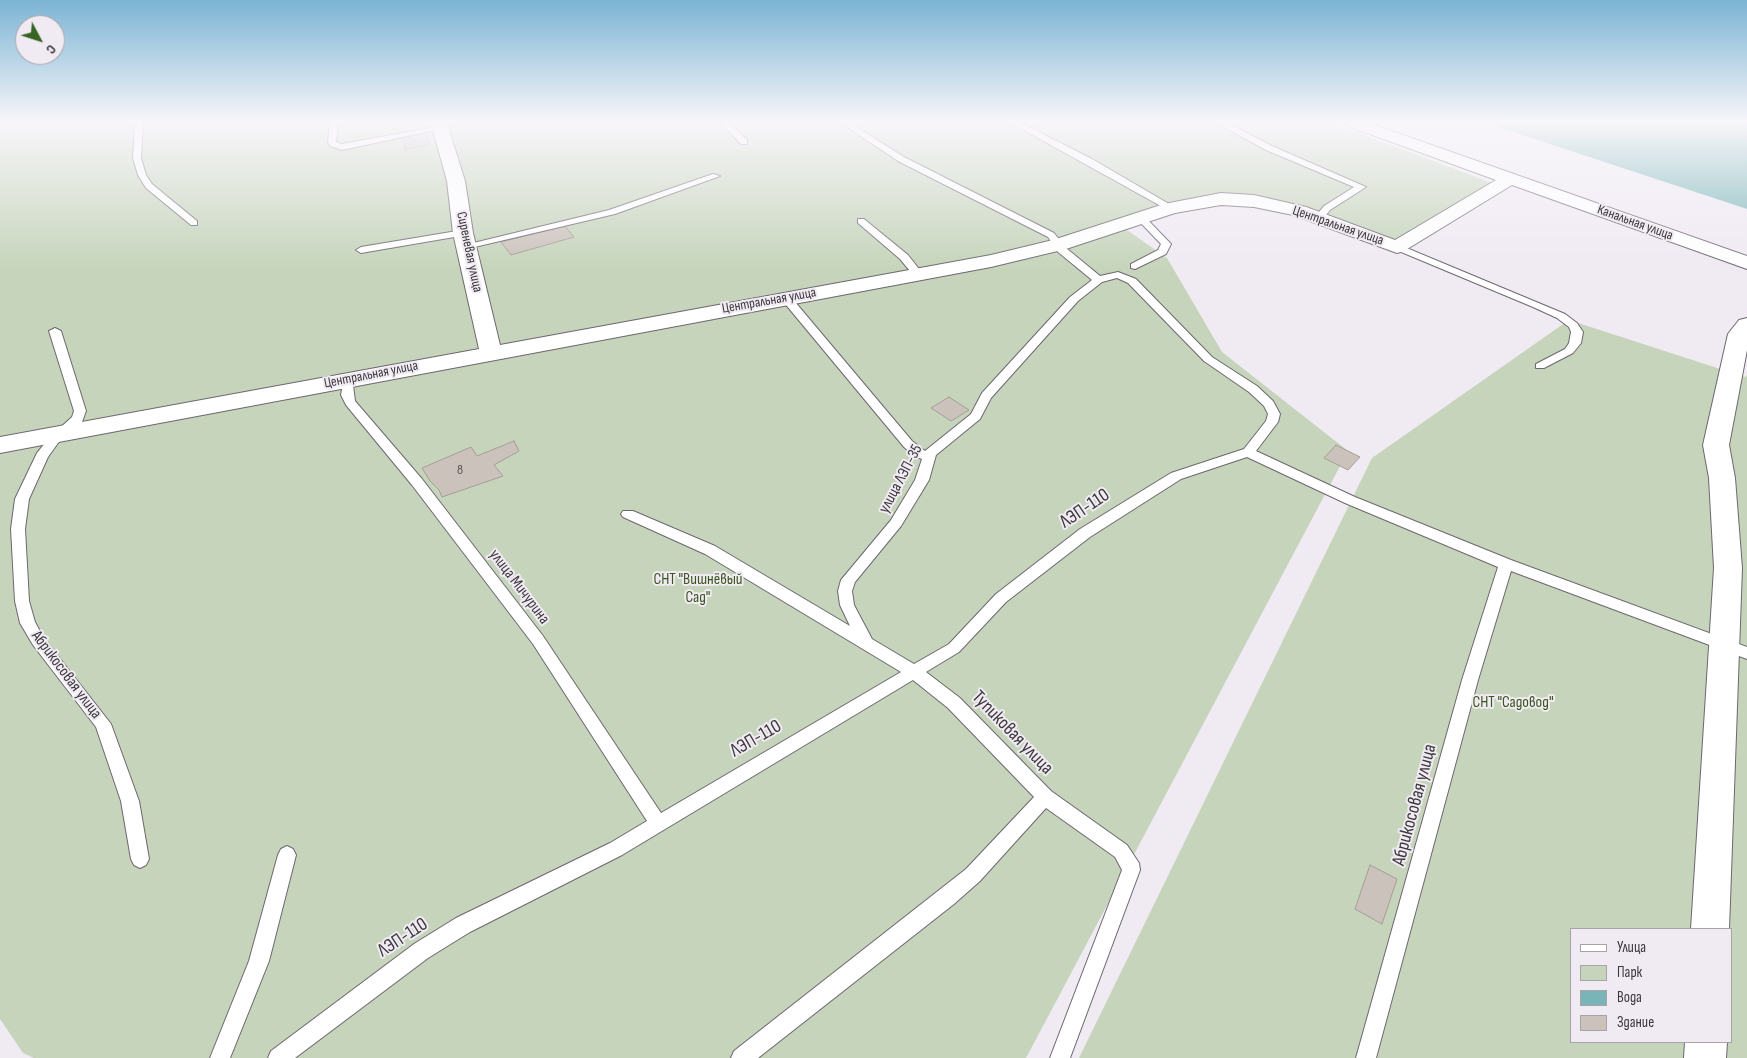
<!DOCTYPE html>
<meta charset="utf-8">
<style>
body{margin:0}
#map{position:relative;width:1747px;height:1058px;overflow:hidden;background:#f0eaf3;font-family:"Sofia Sans Condensed",sans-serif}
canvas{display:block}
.legend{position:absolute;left:1570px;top:928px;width:162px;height:115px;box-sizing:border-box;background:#f0eaf3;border:1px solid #a7a3a9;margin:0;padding:6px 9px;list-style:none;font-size:15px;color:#3a383b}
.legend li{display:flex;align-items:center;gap:10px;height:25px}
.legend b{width:25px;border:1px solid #a7a3a9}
.north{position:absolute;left:15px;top:15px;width:50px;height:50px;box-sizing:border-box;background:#f0eaf3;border:1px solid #a7a3a9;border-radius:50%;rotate:130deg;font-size:14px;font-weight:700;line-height:20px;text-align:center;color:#3a383b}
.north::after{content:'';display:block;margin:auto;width:18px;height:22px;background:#386525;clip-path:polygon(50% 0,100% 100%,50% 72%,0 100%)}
</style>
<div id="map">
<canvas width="1747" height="1058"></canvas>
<ul class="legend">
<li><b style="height:6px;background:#fff"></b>Улица</li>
<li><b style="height:14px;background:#c5d4ba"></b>Парк</li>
<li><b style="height:14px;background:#79b5b6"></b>Вода</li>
<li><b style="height:14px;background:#cac2bb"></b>Здание</li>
</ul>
<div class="north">С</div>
</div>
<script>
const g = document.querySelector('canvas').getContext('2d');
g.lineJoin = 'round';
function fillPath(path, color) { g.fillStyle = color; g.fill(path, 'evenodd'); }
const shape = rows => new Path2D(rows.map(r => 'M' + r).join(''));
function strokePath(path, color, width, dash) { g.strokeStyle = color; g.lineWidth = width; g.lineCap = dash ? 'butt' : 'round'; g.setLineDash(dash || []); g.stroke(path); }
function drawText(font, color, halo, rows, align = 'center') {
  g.font = font + ' "Sofia Sans Condensed",sans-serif'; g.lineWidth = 4; g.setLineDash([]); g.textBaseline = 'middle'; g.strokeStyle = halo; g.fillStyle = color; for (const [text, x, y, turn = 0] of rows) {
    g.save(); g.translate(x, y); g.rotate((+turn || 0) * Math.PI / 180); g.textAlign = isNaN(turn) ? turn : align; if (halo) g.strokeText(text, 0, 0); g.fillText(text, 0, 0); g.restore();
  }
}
const green = shape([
 [0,123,1332,123,1492,183,1415,233,1382,243,1290,209,1230,197,1114,221,1167,258,1222,352,1348,451,1026,1058,34,1058,23,1053,0,1019],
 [1569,320,1745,377,1747,375,1747,1058,1079,1058,1372,458],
 [1571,929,1731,929,1731,1042,1571,1042]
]);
const water = shape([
 [1486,123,1747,123,1747,209]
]);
const building = shape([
 [425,133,430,145,405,149,403,137,425,133],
 [565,226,574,237,511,255,501,242,565,226],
 [949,397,969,410,951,421,931,408,949,397],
 [514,441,519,451,494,465,503,476,442,497,439,490,430,481,422,468,471,447,477,456,514,441],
 [1336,445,1360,457,1348,470,1324,458,1336,445],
 [1370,865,1397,879,1382,924,1355,909,1370,865]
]);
const service = shape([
 [135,123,143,123,141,158,146,175,152,184,197,221,197,225,191,225,146,188,138,175,133,158,135,123],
 [330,123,338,123,336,142,342,144,441,126,445,128,342,150,330,146,328,142,330,123],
 [721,123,729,123,747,140,747,144,741,144,721,123],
 [841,123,850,123,904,157,1054,233,1066,248,1100,276,1118,272,1136,279,1212,357,1257,386,1273,401,1280,414,1278,422,1256,451,1355,497,1511,560,1747,647,1747,659,1511,571,1478,680,1376,1058,1356,1058,1462,680,1498,567,1345,503,1247,457,1181,479,1090,537,1006,602,959,652,926,672,960,698,1051,791,1127,845,1139,863,1140,870,1070,1058,1050,1058,1122,870,1115,857,1046,808,980,881,954,904,758,1058,731,1058,734,1051,966,869,1034,797,948,708,913,680,622,855,470,932,428,958,295,1058,268,1058,271,1051,414,944,456,918,610,843,647,821,533,644,412,485,346,405,341,395,344,377,352,377,355,401,422,479,543,636,661,813,901,672,705,554,623,517,621,514,623,511,633,511,715,546,850,626,840,605,838,591,841,580,891,520,915,480,922,459,914,456,904,447,782,300,782,296,790,296,912,441,925,451,971,414,982,393,1070,297,1092,280,1058,252,1048,237,898,161,841,123],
 [1117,278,1128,283,1204,361,1249,392,1264,406,1268,414,1266,421,1244,449,1171,473,1080,529,996,594,949,644,914,664,872,639,854,605,852,591,855,582,901,526,929,480,936,455,980,419,991,398,1078,301,1102,282,1117,278],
 [1011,123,1021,123,1092,159,1176,208,1168,210,1011,123],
 [1217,123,1227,123,1272,146,1366,187,1330,210,1322,220,1316,220,1314,218,1324,206,1354,187,1266,150,1217,123],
 [713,174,720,176,615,214,466,249,461,246,609,210,713,174],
 [1141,215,1144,216,1171,244,1166,254,1135,269,1131,268,1131,264,1158,250,1161,244,1136,218,1141,215],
 [858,219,864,219,908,255,923,274,922,276,914,276,900,259,858,223,858,219],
 [463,230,466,231,466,235,361,253,356,250,361,247,463,230],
 [1397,244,1565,314,1577,323,1583,332,1581,343,1573,353,1544,368,1536,368,1536,364,1565,349,1569,343,1571,332,1569,327,1557,318,1533,307,1394,249,1392,247,1397,244],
 [55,328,61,331,86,411,82,422,58,443,48,457,29,499,25,529,29,601,35,622,43,637,111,724,139,801,149,859,146,865,140,868,134,865,131,859,121,801,96,727,33,645,20,623,15,601,11,529,15,499,37,453,50,437,72,417,74,411,49,331,55,328],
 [287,846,293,849,296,855,269,961,230,1058,210,1058,249,961,278,855,281,849,287,846]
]);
const minor = shape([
 [431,123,447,123,465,181,473,233,500,345,991,255,1053,240,1164,204,1221,193,1254,195,1306,207,1395,240,1496,180,1348,126,1346,123,1369,123,1747,256,1747,269,1512,185,1404,251,1397,253,1293,215,1254,207,1221,205,1175,213,1066,249,991,267,0,453,0,437,479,349,453,233,447,181,431,123],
 [1747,318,1747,350,1729,445,1735,478,1742,568,1729,929,1691,929,1714,568,1709,478,1703,445,1728,334,1739,320,1747,318],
 [1685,1042,1727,1042,1726,1058,1684,1058,1685,1042]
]);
const farStreetnames = [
 ["Канальная улица",1635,223,20],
 ["Центральная улица",1338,226,19],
 ["Сиреневая улица",469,252,78],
 ["Центральная улица",769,301,-10],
 ["Центральная улица",371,375,-11]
];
const numberNames = [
 ["8",460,470]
];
const streetNames = [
 ["улица ЛЭП-35",901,479,-62],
 ["улица Мичурина",519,587,53],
 ["Абрикосовая улица",66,675,53]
];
const parkNames = [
 ["СНТ \"Вишнёвый",698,580],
 ["Сад\"",698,598],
 ["СНТ \"Садовод\"",1513,703]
];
const nearStreetnames = [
 ["ЛЭП-110",1085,509,-34],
 ["Тупиковая улица",1012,733,46],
 ["ЛЭП-110",756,739,-30],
 ["Абрикосовая улица",1415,805,-75],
 ["ЛЭП-110",403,938,-33]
];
fillPath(green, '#c5d4ba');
fillPath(water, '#79b5b6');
fillPath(building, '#cac2bb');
strokePath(building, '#a69e97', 1);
strokePath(service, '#6d676f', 2);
strokePath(minor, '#6d676f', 2);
fillPath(service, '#fff');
fillPath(minor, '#fff');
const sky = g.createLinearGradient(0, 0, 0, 271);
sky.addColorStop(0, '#7bb4d4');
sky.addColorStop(0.45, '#f8f6fa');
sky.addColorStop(1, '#f8f6fa00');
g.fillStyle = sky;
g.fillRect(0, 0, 1747, 271);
drawText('14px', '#3a383b', '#f0eaf3', farStreetnames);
drawText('14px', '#5e5a5b', null, numberNames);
drawText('16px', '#3a383b', '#f0eaf3', streetNames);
drawText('16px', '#38561c', '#f0eaf3', parkNames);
drawText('19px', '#3a383b', '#f0eaf3', nearStreetnames);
</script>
